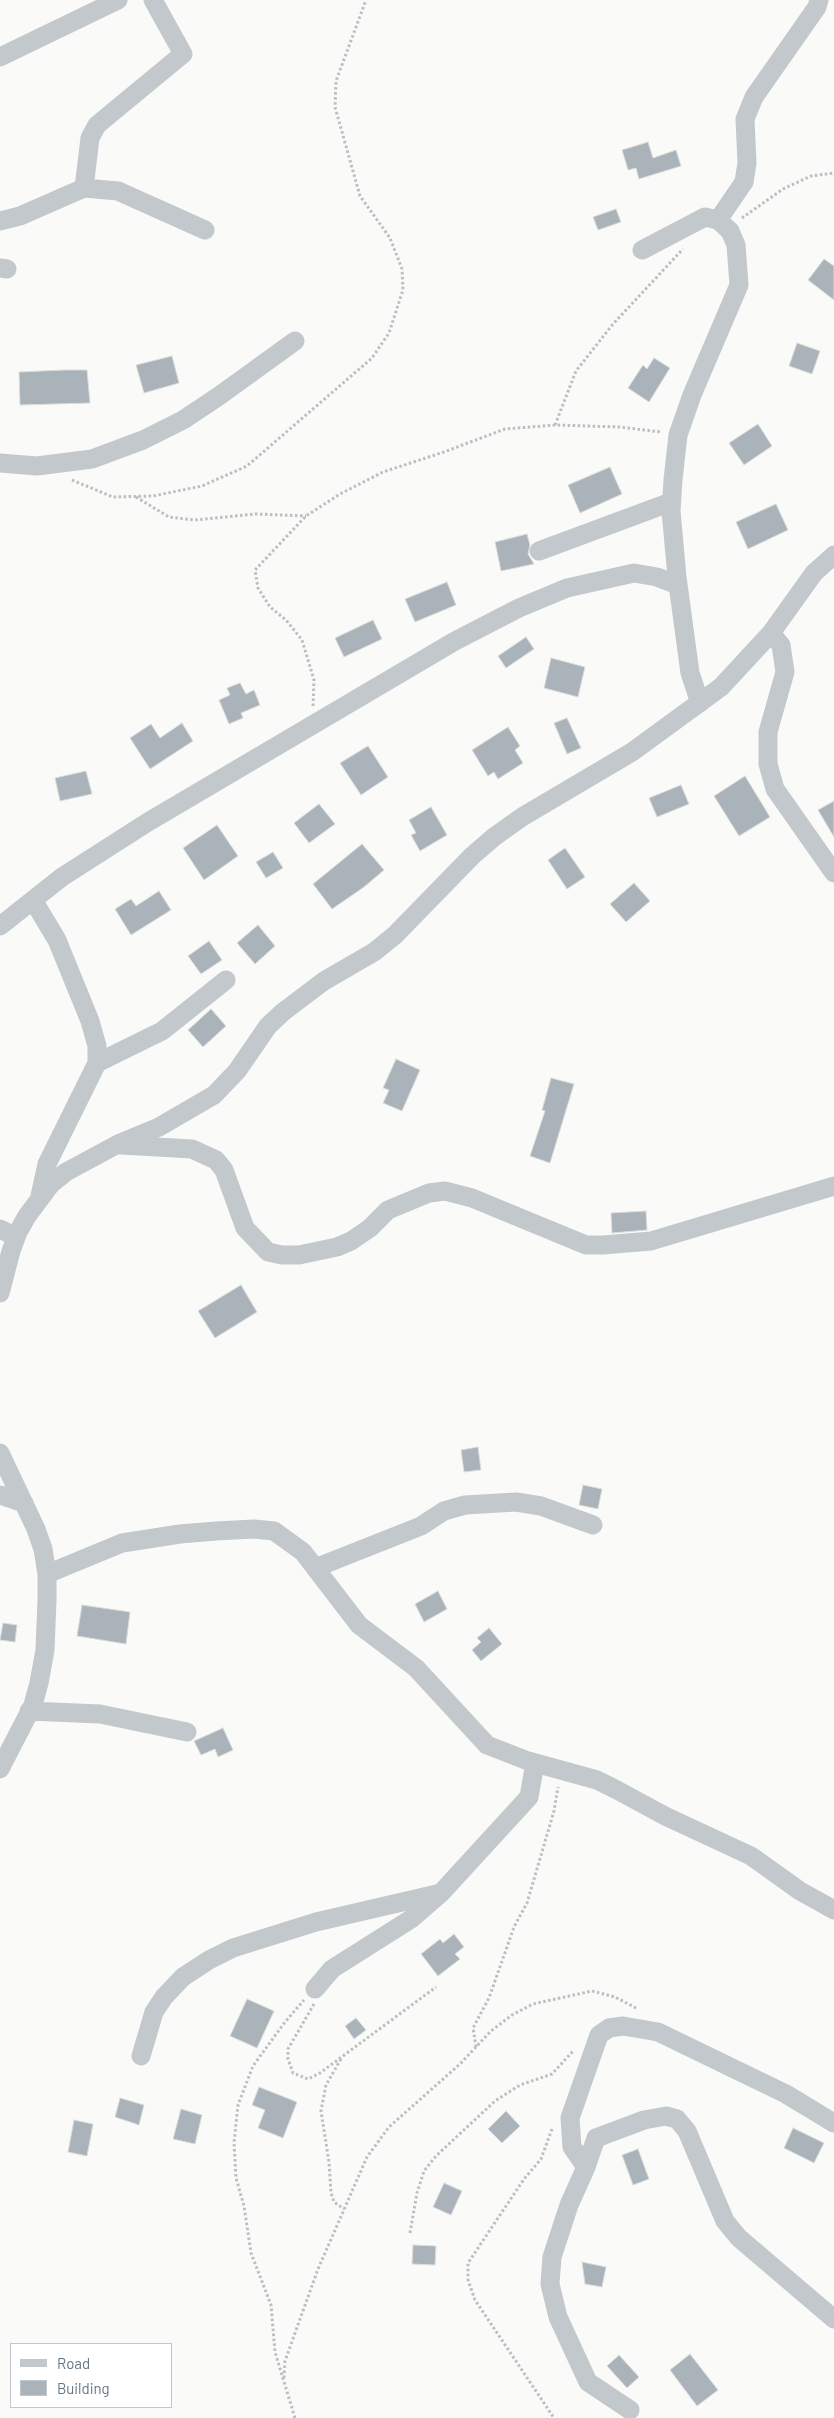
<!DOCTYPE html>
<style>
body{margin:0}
#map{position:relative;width:834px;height:2418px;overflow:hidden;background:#fafaf8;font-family:Barlow,sans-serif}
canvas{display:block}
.legend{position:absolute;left:10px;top:2343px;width:162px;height:65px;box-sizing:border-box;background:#fff;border:1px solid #c1c8cd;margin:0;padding:6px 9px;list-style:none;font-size:15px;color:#657683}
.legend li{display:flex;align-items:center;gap:10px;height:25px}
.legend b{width:25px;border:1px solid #c1c8cd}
</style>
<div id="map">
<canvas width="834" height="2418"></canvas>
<ul class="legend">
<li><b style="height:6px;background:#c3c8cc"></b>Road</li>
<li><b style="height:14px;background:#aab3b9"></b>Building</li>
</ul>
</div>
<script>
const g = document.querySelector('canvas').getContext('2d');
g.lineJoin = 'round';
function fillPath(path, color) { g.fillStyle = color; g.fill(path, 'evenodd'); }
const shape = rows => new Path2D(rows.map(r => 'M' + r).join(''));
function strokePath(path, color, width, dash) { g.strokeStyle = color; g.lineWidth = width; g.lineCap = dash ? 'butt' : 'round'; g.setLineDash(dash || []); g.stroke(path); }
const building = shape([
 [648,142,653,158,676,150,681,166,639,179,636,168,628,170,622,150,648,142],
 [616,209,621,222,598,230,593,217,616,209],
 [824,259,834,266,834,300,808,280,824,259],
 [797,343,820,351,812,374,789,366,797,343],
 [172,356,179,383,144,393,136,365,172,356],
 [654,358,670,368,649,402,628,388,643,365,647,369,654,358],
 [64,370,87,370,90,403,20,405,19,372,64,370],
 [758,424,772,446,744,465,729,443,758,424],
 [610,467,622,494,580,513,568,485,610,467],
 [776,504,788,530,748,549,736,522,776,504],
 [527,534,530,545,528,554,534,564,501,571,495,542,527,534],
 [447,582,456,605,415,622,405,599,447,582],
 [373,620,382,639,344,657,335,638,373,620],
 [526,637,534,649,506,668,498,656,526,637],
 [551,658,585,667,578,697,544,688,551,658],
 [240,683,246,694,254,690,260,705,241,713,243,718,229,724,219,700,230,695,227,688,240,683],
 [567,718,581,748,567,754,554,723,567,718],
 [182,723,193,741,150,769,130,738,151,724,160,738,182,723],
 [508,727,520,746,515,750,523,763,498,779,494,772,488,776,472,750,508,727],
 [368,746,388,777,361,795,340,763,368,746],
 [86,771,92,794,60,801,55,778,86,771],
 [745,776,770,817,739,836,714,796,745,776],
 [681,785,689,804,657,817,649,798,681,785],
 [834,801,834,837,818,810,834,801],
 [319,804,335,824,309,843,294,823,319,804],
 [431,807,447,835,420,851,411,835,416,833,409,820,431,807],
 [217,825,238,856,204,880,183,848,217,825],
 [362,844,384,870,364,887,332,909,313,884,362,844],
 [565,848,585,877,567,889,548,860,565,848],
 [273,852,283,868,266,878,256,862,273,852],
 [634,883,650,901,626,922,610,904,634,883],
 [159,891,171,910,131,935,115,909,131,899,136,906,159,891],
 [258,925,275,946,255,964,237,943,258,925],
 [209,941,222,960,201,974,188,956,209,941],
 [211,1009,226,1026,203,1047,188,1030,211,1009],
 [396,1059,420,1070,402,1111,383,1103,389,1090,383,1088,396,1059],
 [551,1078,574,1084,550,1163,530,1156,545,1111,542,1110,551,1078],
 [646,1211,647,1230,612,1233,611,1213,646,1211],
 [241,1285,257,1312,215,1338,198,1311,241,1285],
 [478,1447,481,1470,464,1472,461,1450,478,1447],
 [583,1485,602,1489,598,1509,579,1505,583,1485],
 [438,1591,447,1609,424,1622,415,1604,438,1591],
 [82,1605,130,1612,126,1644,77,1636,82,1605],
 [3,1623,17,1625,15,1642,0,1640,3,1623],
 [489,1628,502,1644,481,1661,472,1650,481,1642,477,1638,489,1628],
 [223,1728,233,1750,218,1757,215,1749,201,1755,194,1741,223,1728],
 [454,1934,464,1947,455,1954,460,1959,438,1976,421,1954,440,1939,443,1943,454,1934],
 [247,1999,274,2011,257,2048,230,2036,247,1999],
 [356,2018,366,2030,354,2039,345,2026,356,2018],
 [259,2087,297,2102,283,2138,258,2128,265,2110,252,2105,259,2087],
 [120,2098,144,2105,139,2125,115,2117,120,2098],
 [181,2109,202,2115,195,2144,173,2139,181,2109],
 [506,2111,520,2126,502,2143,488,2129,506,2111],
 [74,2120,93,2124,87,2156,68,2152,74,2120],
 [793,2128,824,2143,814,2163,784,2148,793,2128],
 [638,2149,649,2179,633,2185,622,2155,638,2149],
 [444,2183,462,2191,451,2215,433,2207,444,2183],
 [413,2245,436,2246,435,2265,412,2264,413,2245],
 [582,2262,606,2267,602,2287,585,2284,582,2262],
 [690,2354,718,2390,697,2406,670,2370,690,2354],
 [619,2355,639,2377,627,2388,607,2366,619,2355]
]);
const path = shape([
 [742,218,783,189,811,176,834,173],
 [555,425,576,371,613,324,683,249],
 [72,480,113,497,153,496,202,486,247,466,372,358,389,333,403,290,402,269,390,238,360,196,335,107,336,81,366,0],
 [136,497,169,517,194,520,256,514,306,516],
 [313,706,314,680,302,640,286,620,270,607,258,588,255,570,306,516,340,494,383,472,444,452,505,429,555,425,620,427,661,432],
 [314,2004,288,2049,288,2059,293,2073,308,2079,320,2073,436,1987],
 [476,2047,473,2028,489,1998,514,1927,527,1903,554,1811,558,1787],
 [341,2059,326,2085,321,2111,329,2162,331,2193,334,2202,344,2209],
 [552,2129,541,2159,524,2179,468,2263,468,2280,475,2300,554,2418],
 [410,2233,417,2193,424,2171,436,2156,495,2101,520,2085,552,2074,574,2050],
 [284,2378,285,2361,318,2269,367,2157,389,2127,460,2064,491,2031,512,2015,533,2004,592,1991,615,1997,638,2009],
 [295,2418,275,2352,271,2305,251,2253,244,2206,236,2178,234,2143,238,2105,253,2066,285,2022,304,2000]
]);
const minor = shape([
 [0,57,118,0],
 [84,188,118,191,205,230],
 [718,220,744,182,747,163,745,119,754,97,817,7,819,0],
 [0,221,20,216,84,188,90,138,97,125,183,54,153,0],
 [642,250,705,217,718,220,730,231,736,245,739,285,692,395,678,435,673,480,671,511,677,577,690,673,700,703],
 [0,268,7,269],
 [0,463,37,466,92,459,143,440,183,420,219,396,295,341],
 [539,551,671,502],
 [771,633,781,645,785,672,768,732,768,764,775,789,834,873],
 [33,900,57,940,90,1021,97,1046,97,1063,47,1164,40,1196],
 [0,926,62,877,148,822,455,641,519,608,567,588,634,573,657,577,678,585],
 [97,1063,162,1031,226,980],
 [121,1145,192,1149,216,1160,224,1170,245,1228,268,1252,282,1255,299,1255,337,1247,351,1241,370,1228,388,1210,429,1193,445,1191,472,1198,586,1245,603,1245,651,1241,834,1186],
 [0,1229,16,1237],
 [0,1293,11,1251,18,1232,27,1216,51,1184,66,1172,118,1144,159,1127,214,1095,237,1071,268,1026,283,1012,324,981,374,952,395,935,472,856,494,837,522,817,632,752,721,687,771,633,814,573,834,555],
 [0,1453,36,1529,43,1549,47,1574,47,1600,45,1650,39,1683,33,1705,0,1769],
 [0,1495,24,1503],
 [315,1568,421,1526,444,1511,465,1505,516,1502,541,1506,593,1525],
 [47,1574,122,1543,180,1534,216,1531,254,1529,274,1531,303,1552,359,1625,416,1668,487,1745,528,1761,597,1780,617,1790,665,1816,751,1856,800,1891,834,1910],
 [29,1711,100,1714,187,1732],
 [315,1989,332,1969,411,1919,441,1893,529,1797,535,1763],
 [141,2056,154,2012,164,1997,183,1977,209,1960,233,1948,316,1922,441,1893],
 [586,2167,596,2138,644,2120,666,2116,677,2119,687,2131,725,2221,739,2238,834,2319],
 [630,2410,588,2382,558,2317,550,2284,552,2257,569,2205,586,2167,572,2147,570,2118,599,2035,609,2028,623,2026,658,2032,786,2094,834,2123]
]);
fillPath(building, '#aab3b9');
strokePath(building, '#dcdcda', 1);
strokePath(path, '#bbbfc2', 3, [2.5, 2.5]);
strokePath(minor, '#c3c8cc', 19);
</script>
